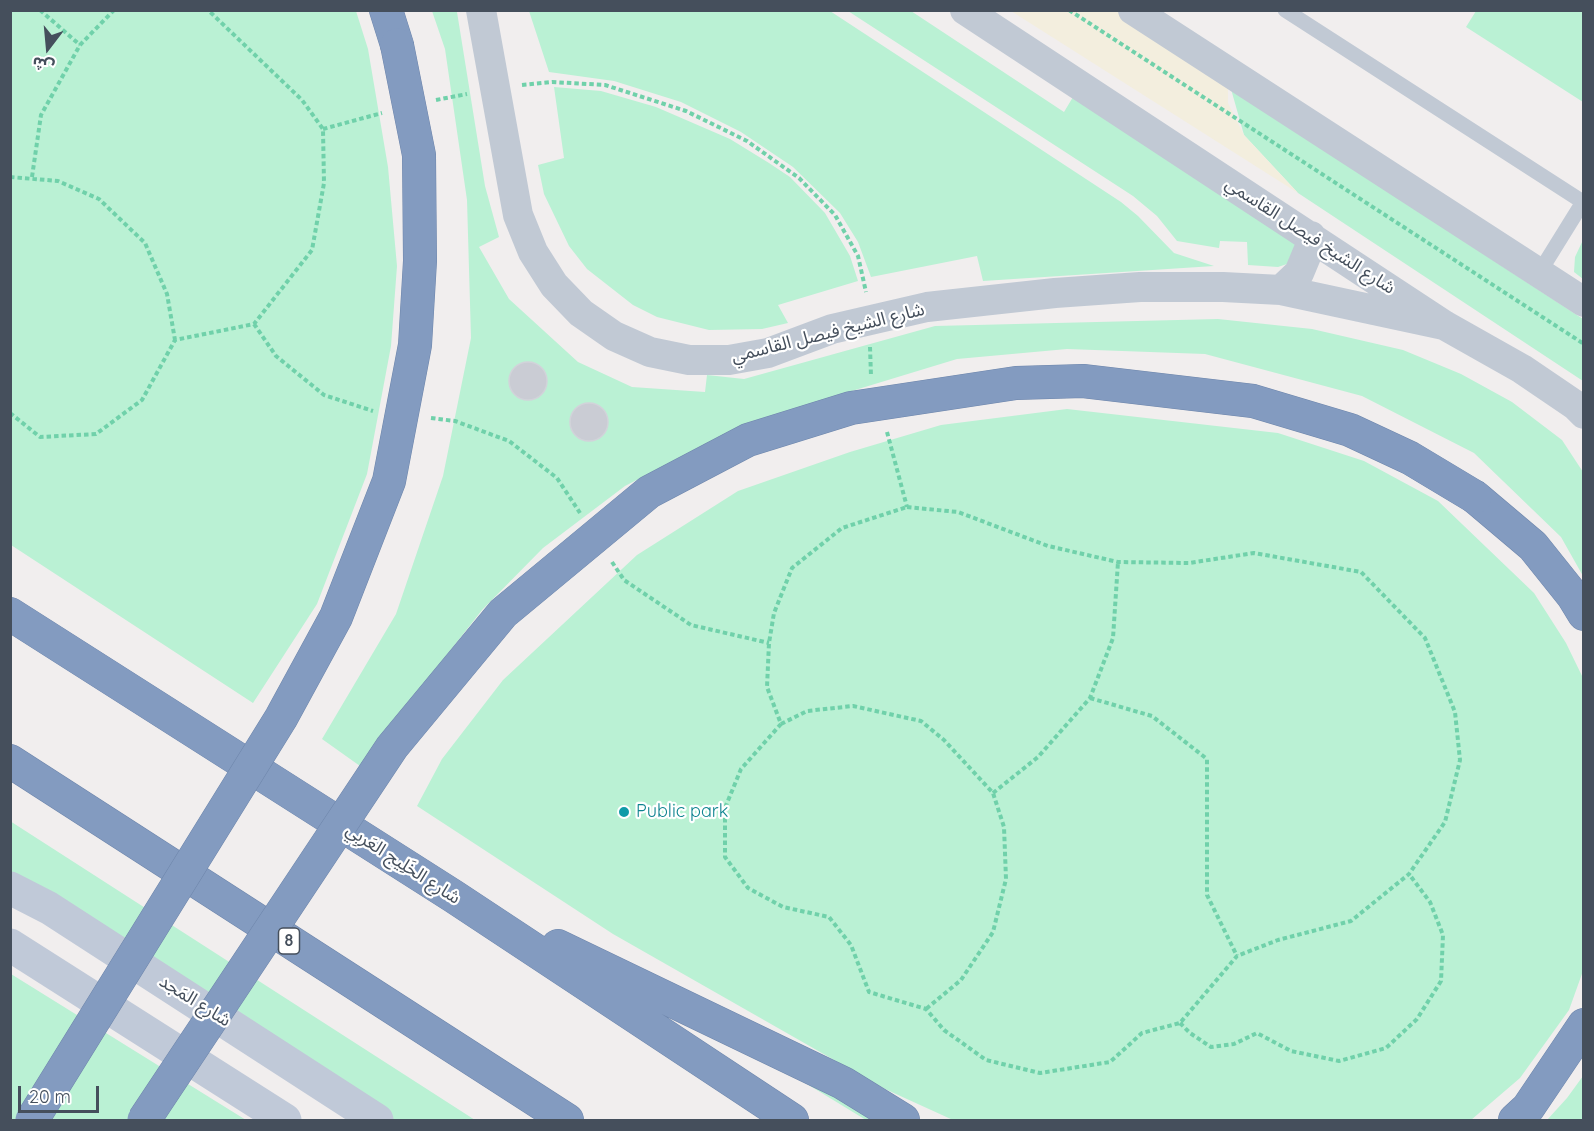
<!DOCTYPE html>
<meta charset="utf-8">
<style>
body{margin:0}
#map{position:relative;width:1594px;height:1131px;overflow:hidden;background:#f1eeee;font-family:Quicksand,"Noto Sans Arabic",sans-serif}
canvas{display:block}
.frame{position:absolute;inset:0;border:12px solid #454f5c;pointer-events:none}
.north{position:absolute;left:18px;top:18px;width:60px;height:60px;-webkit-text-stroke:4px #fff;paint-order:stroke;rotate:196deg;font-size:16px;font-weight:700;line-height:24px;text-align:center;color:#454f5c}
.north::after{content:'';display:block;margin:auto;width:21px;height:27px;background:#454f5c;clip-path:polygon(50% 0,100% 100%,50% 72%,0 100%)}
.scale{position:absolute;left:18px;top:1086px;width:81px;height:27px;box-sizing:border-box;border:3px solid #454f5c;border-top:0;padding-left:8px;font-size:18px;line-height:21px;white-space:nowrap;color:#454f5c;-webkit-text-stroke:4px #fff;paint-order:stroke}
</style>
<div id="map">
<canvas width="1594" height="1131"></canvas>
<div class="frame"></div>
<div class="north">ش</div>
<div class="scale">20 m</div>
</div>
<script>
const g = document.querySelector('canvas').getContext('2d');
g.lineJoin = 'round';
function fillPath(path, color) { g.fillStyle = color; g.fill(path, 'evenodd'); }
const shape = rows => new Path2D(rows.map(r => 'M' + r).join(''));
function strokePath(path, color, width, dash) { g.strokeStyle = color; g.lineWidth = width; g.lineCap = dash ? 'butt' : 'round'; g.setLineDash(dash || []); g.stroke(path); }
function drawText(font, color, halo, rows, align = 'center') {
  g.font = font + ' Quicksand,"Noto Sans Arabic",sans-serif'; g.lineWidth = 4.5; g.setLineDash([]); g.textBaseline = 'middle'; g.strokeStyle = halo; g.fillStyle = color; for (const [text, x, y, turn = 0] of rows) {
    g.save(); g.translate(x, y); g.rotate((+turn || 0) * Math.PI / 180); g.textAlign = isNaN(turn) ? turn : align; if (halo) g.strokeText(text, 0, 0); g.fillText(text, 0, 0); g.restore();
  }
}
const green = shape([
 [11,10,356,11,368,49,388,167,397,266,391,346,367,474,317,604,253,703,11,545],
 [432,11,457,12,485,186,499,237,479,247,509,299,578,362,632,387,705,392,707,375,744,379,935,326,1218,319,1312,329,1403,350,1461,374,1512,402,1562,440,1583,472,1583,576,1561,537,1474,453,1362,396,1205,354,1067,349,957,359,750,422,625,486,543,548,482,610,360,766,322,739,396,614,443,476,471,338,467,200,445,49],
 [529,11,830,11,1121,202,1138,216,1174,253,1214,266,983,281,977,256,871,277,858,242,840,213,793,167,741,132,681,102,614,81,549,72],
 [848,11,911,11,1064,112,1076,92,1296,244,1287,264,1278,267,1248,265,1247,242,1220,241,1219,248,1177,241,1157,216,1133,196],
 [1476,11,1583,11,1583,102,1466,27],
 [554,87,601,91,656,107,730,139,769,163,790,177,825,213,850,256,858,281,778,305,788,323,762,329,709,330,657,317,633,305,587,269,569,246,544,194,538,165,564,158],
 [1231,89,1583,319,1583,381,1298,193,1244,135],
 [1583,240,1583,279,1574,272,1575,257],
 [1067,409,1278,433,1364,461,1438,501,1534,593,1566,643,1583,678,1583,971,1569,1010,1520,1078,1471,1120,953,1120,885,1089,613,934,417,806,442,759,503,680,637,555,738,491,850,452,941,425],
 [10,821,475,1120,393,1120,11,875],
 [11,974,246,1120,11,1120],
 [697,1017,879,1120,866,1120],
 [1583,1076,1583,1120,1547,1120,1567,1098]
]);
const sand = shape([
 [1011,11,1117,11,1228,82,1228,103,1244,135,1298,193]
]);
const building = shape([
 '509 381a19 19 0 1 1 38 0a19 19 0 1 1-38 0Z',
 '570 422a19 19 0 1 1 38 0a19 19 0 1 1-38 0Z'
]);
const path = shape([
 [40,10,80,45],
 [1069,10,1584,344],
 [522,85,552,82,605,85,686,111,747,141,799,178,835,215,858,256,866,292],
 [436,100,467,94],
 [323,129,382,113],
 [10,177,58,181,99,199,145,243,167,294,175,340],
 [32,177,41,115,80,45,114,10],
 [254,324,276,356,324,395,373,411],
 [870,347,871,376],
 [10,413,40,437,96,434,142,400,175,340,254,324,312,250,324,183,323,129,302,100,208,10],
 [431,418,455,421,509,441,557,478,580,513],
 [887,432,907,507],
 [907,507,958,512,1048,546,1118,562,1189,563,1254,553,1361,572,1425,638,1455,712,1460,760,1445,822,1409,874,1351,921,1278,940,1237,956,1180,1023,1142,1033,1110,1062,1040,1073,986,1060,944,1030,926,1009,869,992,851,945,829,917,783,907,748,888,725,857,725,808,741,769,781,724,767,687,769,643,774,613,792,568,842,528,907,507],
 [612,562,624,580,691,625,769,643],
 [1090,698,1152,716,1207,759,1207,895,1237,956],
 [781,724,807,711,853,706,921,721,944,740,993,793,1004,827,1006,879,993,932,961,980,926,1009],
 [993,793,1038,757,1090,698,1113,638,1118,562],
 [1180,1023,1190,1033,1211,1047,1234,1044,1257,1033,1291,1051,1339,1061,1386,1048,1417,1019,1441,981,1443,935,1430,902,1409,874]
]);
const lane = shape([
 [1285,10,1583,202,1539,273]
]);
const street = shape([
 [481,10,518,215,533,252,554,285,581,313,614,336,650,352,689,360,729,360,768,353,832,329,927,307,1055,293,1140,287,1223,287,1281,290,1444,325],
 [965,10,1444,325,1522,369,1575,405,1584,414],
 [1133,10,1584,302],
 [1281,290,1299,273,1309,249,1311,236]
]);
const secondary = shape([
 [10,888,49,908,377,1120],
 [10,945,285,1120]
]);
const highway = shape([
 [386,10,397,45],
 [1475,497,1533,546,1573,596,1584,614],
 [10,614,453,896,792,1120],
 [10,761,567,1120],
 [558,946,843,1083,903,1120],
 [1515,1120,1528,1108,1584,1025]
]);
const highwayBridge = shape([
 [32,1120,281,718,336,617,389,481,415,345,420,261,419,155,397,45],
 [144,1120,392,747,503,613,649,492,748,440,851,408,1016,383,1083,381,1253,401,1350,430,1410,458,1475,497]
]);
const markers = [
 [624,812,6,"#0f9aa8"]
];
const shields = [
 [289,941,21]
];
const shieldNames = [
 ["8",289,941]
];
const streetNames = [
 ["شارع الشيخ فيصل القاسمي",1310,236,33],
 ["شارع الشيخ فيصل القاسمي",828,333,-14],
 ["شارع الخَلِيج العَربِي",403,864,33],
 ["شارع المَجد",195,1001,32]
];
const cultureNames = [
 ["Public park",636,812]
];
fillPath(green, '#baf1d4');
fillPath(sand, '#f3eede');
fillPath(building, '#caccd4');
strokePath(building, '#d2d3da', 1.5);
strokePath(highway, '#6e86ab', 34);
strokePath(path, '#70d1aa', 4, [4.5, 3]);
strokePath(lane, '#c1c9d4', 15);
strokePath(street, '#c1c9d4', 30);
strokePath(secondary, '#c0c9d8', 33);
strokePath(highway, '#839bc0', 33);
strokePath(highwayBridge, '#6e86ab', 34, []);
strokePath(highwayBridge, '#839bc0', 33);
for (const [x, y, r, color] of markers) { const dot = new Path2D(); dot.arc(x, y, r, 0, 2 * Math.PI); g.fillStyle = color; g.fill(dot); strokePath(dot, '#fff', 2); }
for (const [x, y, w] of shields) { const box = new Path2D(); box.roundRect(x - w / 2, y - 13, w, 26, 4.5); g.fillStyle = '#fff'; g.fill(box); strokePath(box, '#454f5c', 1.5); }
drawText('bold 16px', '#454f5c', null, shieldNames);
drawText('18px', '#454f5c', '#fff', streetNames);
drawText('18px', '#0d838f', '#fff', cultureNames, 'left');
</script>
